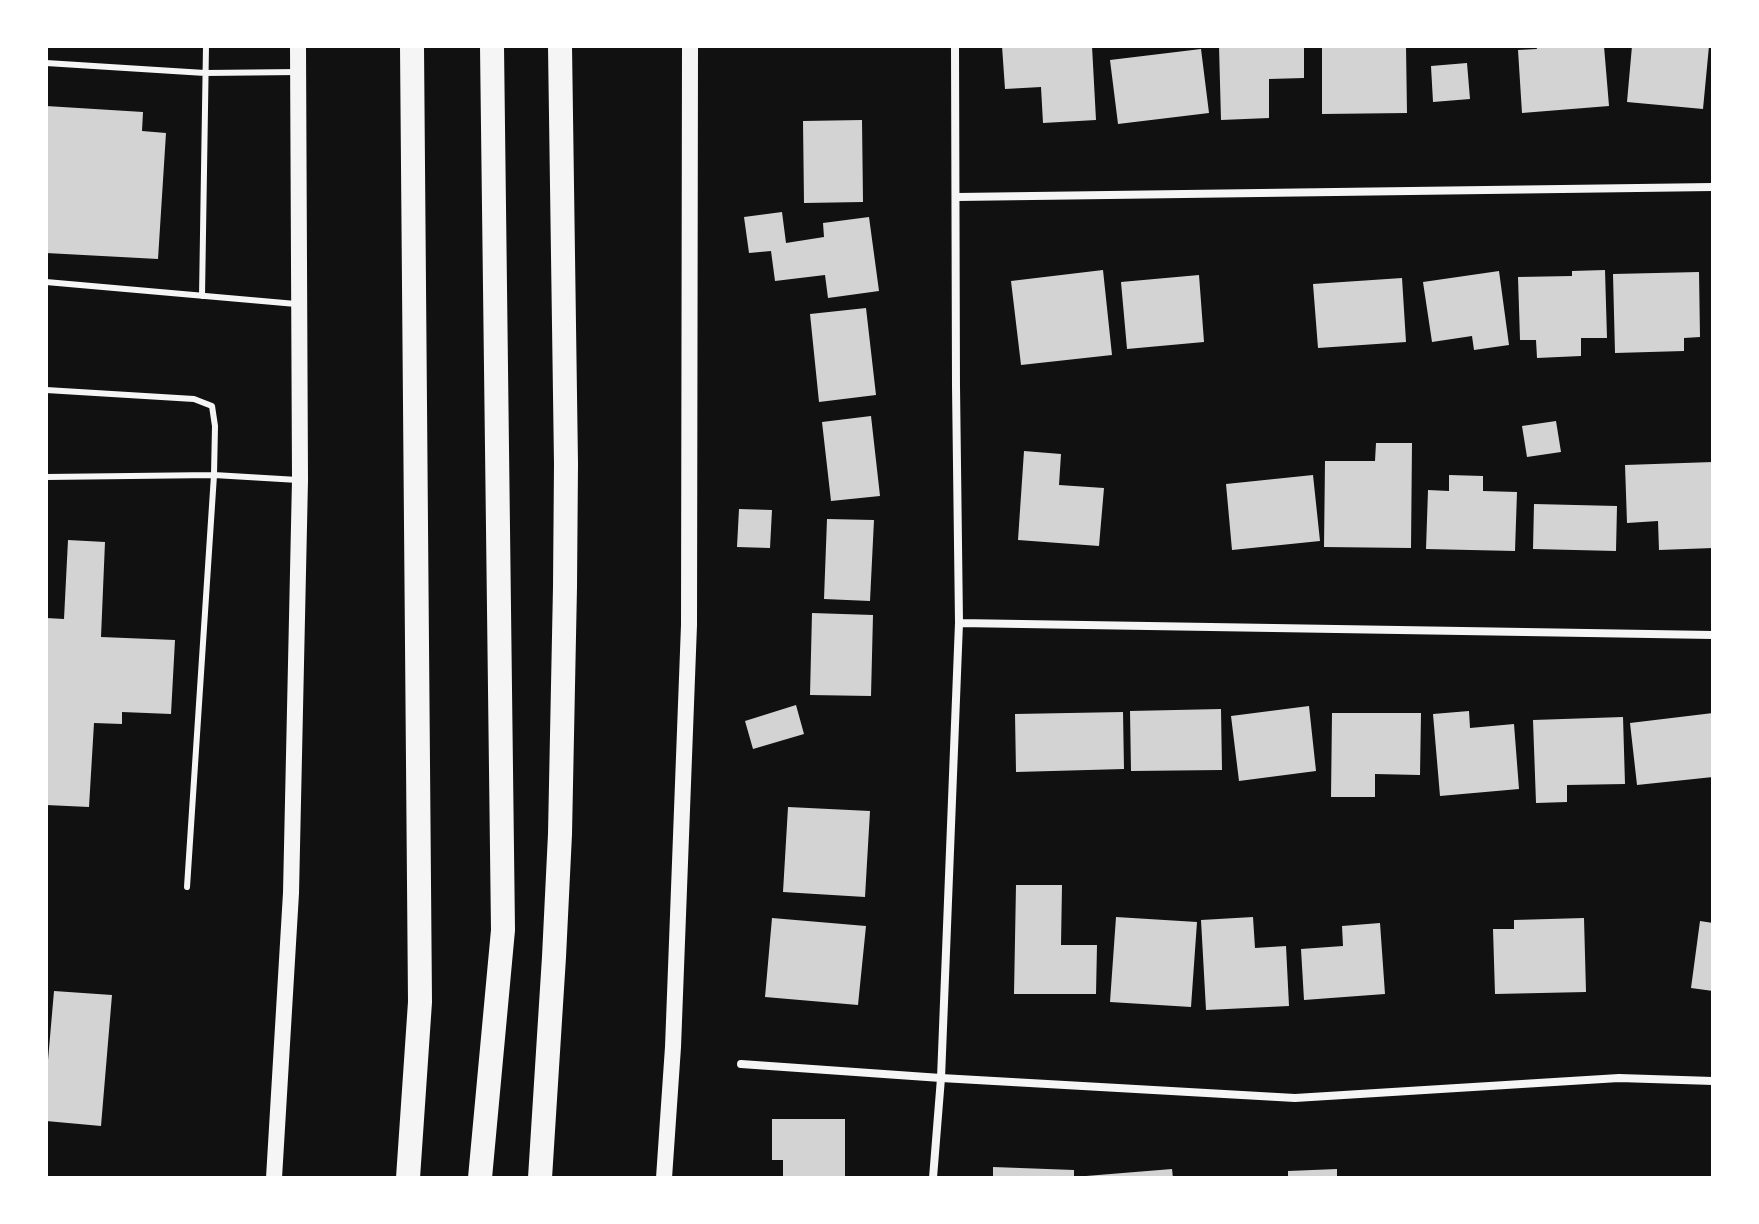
<!DOCTYPE html>
<style>
body{margin:0}
#map{position:relative;width:1759px;height:1224px;overflow:hidden;background:#111;font-family:"Fira Sans",sans-serif}
canvas{display:block}
.frame{position:absolute;inset:0;border:48px solid #fff;pointer-events:none}
</style>
<div id="map">
<canvas width="1759" height="1224"></canvas>
<div class="frame"></div>
</div>
<script>
const g = document.querySelector('canvas').getContext('2d');
g.lineJoin = 'round';
function fillPath(path, color) { g.fillStyle = color; g.fill(path, 'evenodd'); }
const shape = rows => new Path2D(rows.map(r => 'M' + r).join(''));
function strokePath(path, color, width, dash) { g.strokeStyle = color; g.lineWidth = width; g.lineCap = dash ? 'butt' : 'round'; g.setLineDash(dash || []); g.stroke(path); }
const building = shape([
 [1002,46,1092,46,1096,120,1043,123,1041,87,1005,89],
 [1219,46,1304,46,1304,78,1269,79,1269,118,1221,120],
 [1322,46,1406,46,1407,113,1322,114],
 [1536,46,1604,46,1609,106,1522,113,1518,50,1537,49],
 [1632,46,1709,46,1703,109,1627,102],
 [1201,49,1209,113,1118,124,1110,60],
 [1467,63,1470,99,1433,102,1431,66],
 [46,106,143,112,142,131,166,133,158,259,46,253],
 [862,120,863,202,804,203,803,121],
 [782,212,786,243,824,237,823,223,869,217,879,291,828,298,825,275,775,281,771,251,749,253,744,217],
 [1103,270,1112,355,1021,365,1011,281],
 [1605,270,1607,338,1581,338,1581,356,1537,358,1536,340,1520,340,1518,277,1572,276,1572,271],
 [1499,271,1509,345,1474,350,1472,336,1432,342,1423,282],
 [1699,272,1700,337,1684,338,1684,351,1615,353,1613,274],
 [1199,275,1204,342,1127,349,1121,282],
 [1402,278,1406,342,1318,348,1313,284],
 [866,308,876,395,819,402,810,314],
 [871,416,880,496,831,501,822,422],
 [1556,421,1561,452,1527,457,1522,426],
 [1376,443,1412,443,1411,548,1324,547,1325,461,1375,461],
 [1024,451,1061,454,1059,485,1104,488,1099,546,1018,540],
 [1713,462,1713,548,1659,550,1658,521,1627,523,1625,465],
 [1313,475,1320,541,1232,550,1226,484],
 [1449,475,1483,476,1483,491,1517,492,1515,551,1426,549,1428,490,1449,491],
 [1534,504,1617,506,1616,551,1533,549],
 [739,509,772,510,770,548,737,547],
 [827,519,874,520,870,601,824,599],
 [68,540,105,542,101,637,175,640,171,714,122,712,122,724,94,723,89,807,46,805,46,618,64,619],
 [812,613,873,615,871,696,810,695],
 [796,705,804,734,753,749,745,721],
 [1309,706,1316,771,1239,781,1231,716],
 [1221,709,1222,770,1131,771,1130,711],
 [1469,711,1470,728,1514,724,1519,789,1440,796,1433,714],
 [1123,712,1124,769,1016,772,1015,714],
 [1332,713,1421,713,1420,775,1375,774,1375,797,1331,797],
 [1713,713,1713,777,1637,785,1630,723],
 [1623,717,1625,784,1567,785,1567,802,1536,803,1533,720],
 [788,807,870,811,865,897,783,892],
 [1016,885,1062,885,1061,945,1097,945,1096,994,1014,994],
 [1116,917,1197,922,1191,1007,1110,1002],
 [1253,917,1255,948,1286,946,1289,1006,1206,1010,1201,920],
 [772,918,866,926,858,1005,765,997],
 [1584,918,1586,992,1495,994,1493,929,1514,929,1514,920],
 [1700,921,1713,923,1713,991,1691,988],
 [1380,923,1385,994,1304,1000,1301,949,1343,946,1342,926],
 [54,991,112,995,101,1126,46,1121,46,1083],
 [772,1119,845,1119,845,1178,783,1178,783,1160,772,1160],
 [993,1167,1074,1170,1074,1178,993,1178],
 [1172,1169,1173,1178,1086,1178,1086,1176],
 [1337,1169,1337,1178,1288,1178,1288,1171]
]);
const service = shape([
 [46,63,205,73,298,72],
 [46,282,296,304],
 [202,296,206,46],
 [46,390,194,399,212,406,215,426,214,475,187,887],
 [46,477,214,475,298,480]
]);
const minor = shape([
 [957,197,1713,187],
 [959,623,1713,635],
 [741,1064,941,1078,1295,1098,1619,1078,1713,1081],
 [933,1178,941,1078,959,623,956,386,955,46]
]);
const secondary = shape([
 [274,1178,291,893,300,480,298,46],
 [664,1178,673,1047,689,625,690,46]
]);
const motorway = shape([
 [408,1178,420,1002,412,46],
 [480,1178,503,930,492,46],
 [540,1178,554,957,560,834,565,587,566,464,560,46]
]);
fillPath(building, '#d3d3d3');
strokePath(service, '#f5f5f5', 6);
strokePath(minor, '#f5f5f5', 8);
strokePath(secondary, '#f5f5f5', 16);
strokePath(motorway, '#f5f5f5', 24);
</script>
